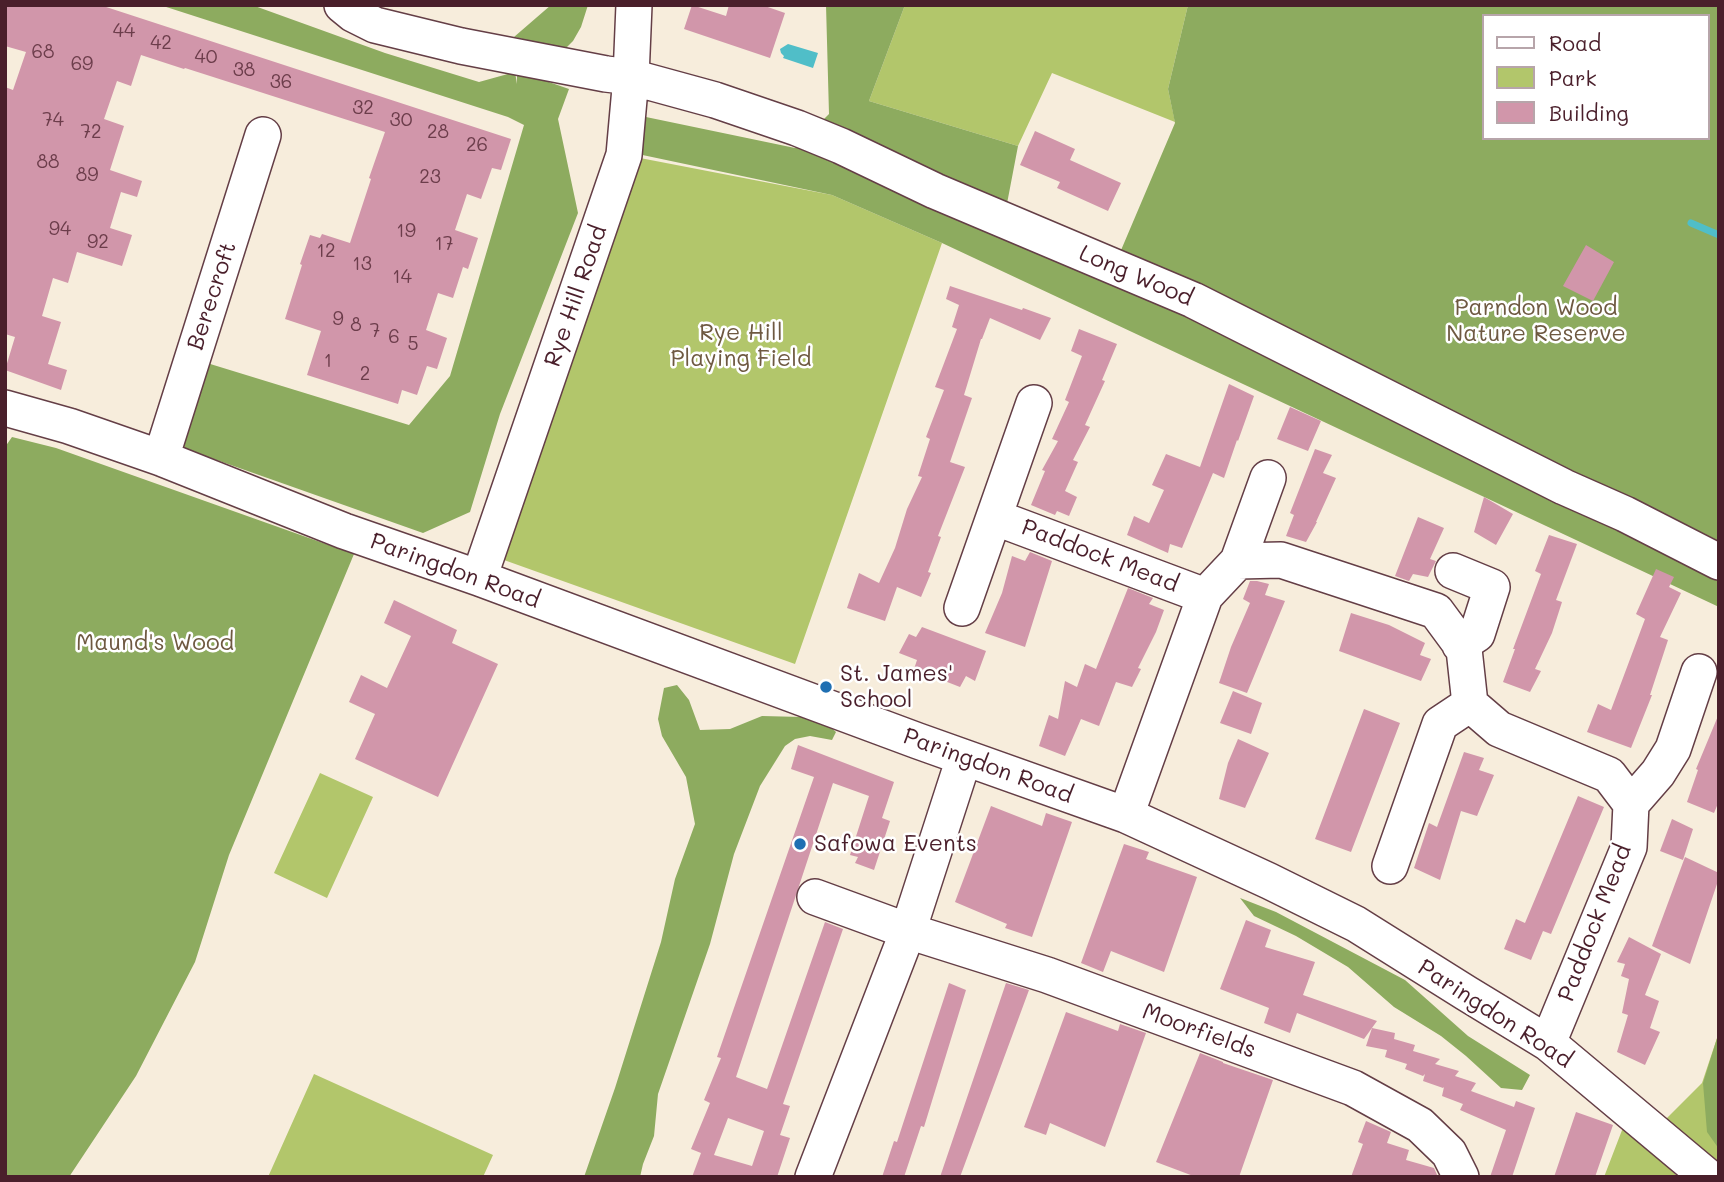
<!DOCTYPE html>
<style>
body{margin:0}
#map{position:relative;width:1724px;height:1182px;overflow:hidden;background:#f7eddc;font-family:Mali,sans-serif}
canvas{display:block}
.frame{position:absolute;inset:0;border:7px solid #4a1f2b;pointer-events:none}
.legend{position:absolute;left:1482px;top:14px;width:228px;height:126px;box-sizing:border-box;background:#fff;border:2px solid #b7a5aa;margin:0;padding:9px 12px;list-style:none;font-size:21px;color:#4a1f2b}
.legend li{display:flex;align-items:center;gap:14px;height:35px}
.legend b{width:35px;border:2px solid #b7a5aa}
</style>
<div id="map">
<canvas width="1724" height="1182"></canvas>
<div class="frame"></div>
<ul class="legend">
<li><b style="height:9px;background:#fff"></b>Road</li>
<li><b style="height:19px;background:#b2c66b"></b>Park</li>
<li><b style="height:19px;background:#d196aa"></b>Building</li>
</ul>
</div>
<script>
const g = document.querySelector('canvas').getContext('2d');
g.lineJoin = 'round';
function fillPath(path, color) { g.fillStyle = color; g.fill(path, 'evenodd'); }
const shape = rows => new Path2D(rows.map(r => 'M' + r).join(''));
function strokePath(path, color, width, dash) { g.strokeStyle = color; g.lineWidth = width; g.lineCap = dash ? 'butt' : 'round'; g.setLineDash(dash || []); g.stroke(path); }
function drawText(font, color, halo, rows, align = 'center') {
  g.font = font + ' Mali,sans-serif'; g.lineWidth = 5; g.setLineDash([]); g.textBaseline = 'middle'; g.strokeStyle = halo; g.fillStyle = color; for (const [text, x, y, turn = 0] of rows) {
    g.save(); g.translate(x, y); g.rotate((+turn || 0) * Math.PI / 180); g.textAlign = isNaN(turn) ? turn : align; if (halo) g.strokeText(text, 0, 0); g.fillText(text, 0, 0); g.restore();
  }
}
const green = shape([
 [905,5,1188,5,1168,89,1175,122,1052,73,1018,146,869,101],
 [640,158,832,195,942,243,795,664,504,560],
 [320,773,373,797,327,898,274,873],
 [1719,1032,1719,1177,1662,1123,1702,1083],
 [314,1074,493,1155,483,1177,268,1177],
 [1624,1125,1678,1177,1604,1177]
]);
const forest = shape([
 [160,5,252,5,385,53,479,82,515,72,517,84,517,71,569,89,558,119,578,213,500,414,470,512,423,533,177,446,207,363,409,425,450,376,524,125,508,117],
 [551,5,588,5,581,27,573,41,565,49,514,37],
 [826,5,905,5,869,101,1018,146,1005,214,1116,262,1175,123,1168,89,1188,5,1719,5,1719,607,942,243,832,195,633,153,646,117,795,148,829,114],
 [1484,16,1708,16,1708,138,1484,138],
 [12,437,56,448,354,554,229,855,195,962,136,1076,69,1177,5,1177,5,447],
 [677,685,689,700,700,730,730,729,762,716,802,717,826,723,836,732,832,740,810,736,795,739,785,746,760,786,734,854,710,944,658,1094,654,1136,643,1164,640,1177,584,1177,615,1088,661,942,675,879,695,824,686,777,662,736,658,719,664,688],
 [1240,898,1276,912,1405,980,1468,1036,1530,1075,1522,1090,1501,1088,1466,1056,1441,1036,1394,1007,1348,967,1296,936,1254,916],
 [1719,1032,1719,1149,1707,1132,1703,1083]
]);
const water = shape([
 [788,44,818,53,813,68,783,58,784,56,781,53,780,49]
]);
const stream = shape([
 [1691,223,1719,235]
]);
const building = shape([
 [5,5,100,5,511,139,501,170,492,168,481,199,467,194,455,230,478,238,468,269,463,267,453,298,438,293,426,330,447,338,437,369,427,366,417,395,402,390,398,404,307,375,321,331,285,319,302,265,300,264,310,235,320,238,322,234,350,243,371,179,369,178,385,132,185,68,184,69,141,55,131,86,117,81,104,119,124,126,110,170,142,181,137,197,121,192,110,228,132,235,122,266,77,252,68,283,53,278,42,316,61,322,48,364,67,370,61,390,5,370,15,337,5,334,5,87,13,90,26,52,5,46],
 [692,5,726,16,729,5,762,5,785,13,770,58,684,29],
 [1035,131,1075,149,1070,160,1121,183,1108,211,1057,188,1060,182,1020,165],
 [1586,245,1614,262,1593,301,1563,286],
 [950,286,1022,310,1023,308,1051,318,1040,340,990,318,982,339,981,339,964,395,972,398,950,462,965,467,938,536,941,537,928,572,931,573,921,597,897,587,885,621,847,608,859,573,879,583,895,548,907,509,922,477,918,476,930,439,926,437,944,390,935,387,957,329,952,327,959,305,946,299],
 [1079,329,1117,344,1102,380,1105,381,1085,425,1090,427,1073,460,1078,462,1065,491,1077,497,1069,516,1057,511,1055,515,1031,505,1045,471,1042,470,1058,441,1052,439,1069,402,1065,400,1082,356,1071,351],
 [1229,384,1254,396,1238,441,1237,440,1224,478,1213,473,1182,548,1170,544,1168,553,1127,535,1134,516,1149,523,1164,490,1152,485,1166,454,1200,467],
 [1290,407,1321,421,1308,451,1277,439],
 [1315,449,1332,455,1323,473,1336,478,1316,522,1317,522,1306,542,1286,536,1294,515,1290,513],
 [1484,497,1513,514,1496,545,1474,532],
 [1418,517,1444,528,1430,559,1436,561,1428,577,1413,574,1409,581,1395,576],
 [1549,535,1577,544,1556,600,1562,602,1552,633,1535,669,1541,671,1530,692,1503,682,1515,649,1513,649,1541,574,1535,571],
 [1030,552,1052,561,1025,647,985,633,1002,593,1012,556,1025,561],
 [1656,569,1674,577,1669,587,1681,593,1660,637,1668,640,1650,695,1652,695,1631,748,1587,732,1598,704,1611,710,1645,619,1636,614],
 [1250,581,1257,581,1269,584,1265,595,1285,601,1247,693,1219,683,1231,647,1250,603,1243,599],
 [1128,588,1153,598,1149,604,1164,610,1156,632,1138,668,1141,669,1132,687,1116,682,1099,726,1081,719,1065,756,1039,746,1049,715,1058,719,1065,681,1077,687,1085,664,1096,669],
 [394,600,457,630,452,643,498,664,438,797,355,759,375,714,349,702,361,675,387,688,411,636,384,623],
 [1351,613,1389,625,1425,643,1420,655,1431,659,1421,681,1339,651],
 [922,627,986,651,975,681,966,676,960,687,914,669,917,660,899,653,909,634,916,637],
 [1233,691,1262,703,1251,734,1220,723],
 [1364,709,1400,723,1351,852,1315,839],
 [1718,716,1719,801,1714,813,1687,802,1698,770,1696,769],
 [1238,739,1269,753,1245,808,1219,799,1228,763],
 [798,745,894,782,882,818,890,821,874,870,855,863,858,857,850,855,869,796,833,783,736,1077,767,1089,825,922,843,929,783,1104,790,1106,780,1135,790,1138,777,1177,692,1177,701,1153,691,1149,710,1103,704,1100,721,1058,717,1057,814,777,791,769],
 [728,1118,764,1131,752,1166,714,1155],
 [1464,752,1484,758,1479,770,1494,775,1477,816,1461,811,1440,880,1414,868,1429,823,1437,827],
 [1578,796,1604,807,1551,934,1543,931,1531,960,1504,949,1516,919,1525,923],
 [991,806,1042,826,1046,813,1072,822,1032,937,1005,928,1007,924,955,902],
 [1672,819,1693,829,1683,860,1660,851],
 [1124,844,1149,852,1146,859,1197,877,1164,972,1111,951,1103,972,1081,963],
 [1685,857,1719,873,1719,878,1690,964,1652,946],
 [1246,920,1271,930,1265,947,1315,962,1303,995,1377,1021,1364,1039,1297,1013,1290,1033,1264,1023,1269,1008,1220,989],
 [1629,937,1661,954,1645,995,1659,1001,1650,1028,1660,1032,1645,1065,1617,1052,1628,1015,1622,1013,1629,979,1621,976,1625,964,1617,962],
 [949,983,966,990,924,1127,921,1126,904,1177,882,1177,894,1141,897,1142],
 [1006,983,1029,990,960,1177,940,1177],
 [1066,1012,1118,1031,1120,1024,1146,1033,1105,1147,1050,1123,1046,1135,1024,1127],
 [1372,1028,1395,1033,1394,1039,1415,1045,1413,1051,1440,1059,1435,1064,1459,1071,1455,1076,1476,1083,1471,1091,1514,1107,1516,1101,1535,1108,1512,1177,1490,1177,1506,1130,1460,1110,1463,1104,1442,1096,1444,1087,1443,1088,1423,1081,1425,1074,1423,1076,1405,1069,1407,1064,1385,1057,1387,1050,1366,1046],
 [1200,1053,1223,1062,1223,1063,1273,1080,1239,1177,1196,1177,1156,1162],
 [1576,1112,1613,1125,1595,1177,1554,1177],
 [1366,1121,1391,1132,1387,1143,1409,1150,1406,1160,1434,1168,1438,1177,1351,1177,1363,1144,1358,1142]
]);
const minor = shape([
 [342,5,353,14,375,25,461,46,606,74,631,77,715,100,797,128,841,146,935,191,1193,300,1564,487,1625,514,1719,562],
 [5,408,69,426,161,458,344,531,479,578,918,741,1126,815,1269,881,1356,924,1466,993,1548,1043,1708,1177],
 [161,458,263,135],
 [994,517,1205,596],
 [1238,561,1268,478],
 [1453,571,1492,587,1477,634,1460,645],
 [479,578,624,155,631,77,634,5],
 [962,608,1034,403],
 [1631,804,1658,773,1673,749,1699,672],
 [1126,815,1205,596,1238,561,1281,560,1436,611,1464,649,1470,704,1499,729,1609,775,1631,804,1629,847,1548,1043],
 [1390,866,1440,724,1470,704],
 [815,897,908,931,1047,975,1353,1088,1420,1125,1449,1153,1461,1177],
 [813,1177,908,931,964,758]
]);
const markers = [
 [826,687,7,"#1f6fb2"],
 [800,844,7,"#1f6fb2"]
];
const numberNames = [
 ["44",124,31],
 ["42",161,43],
 ["68",43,52],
 ["40",206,57],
 ["69",82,64],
 ["38",244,70],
 ["36",281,82],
 ["32",363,108],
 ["74",53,120],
 ["30",401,120],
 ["72",91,132],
 ["28",438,132],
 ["26",477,145],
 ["88",48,162],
 ["89",87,175],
 ["23",430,177],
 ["94",60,229],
 ["19",406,231],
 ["92",98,242],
 ["17",444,244],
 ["12",326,251],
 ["13",362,264],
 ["14",402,277],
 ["9",338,319],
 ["8",356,325],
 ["7",375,331],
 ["6",394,337],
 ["5",413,344],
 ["1",328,361],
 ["2",365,374]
];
const streetNames = [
 ["Long Wood",1136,276,23],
 ["Berecroft",212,296,-72],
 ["Rye Hill Road",576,296,-71],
 ["Paddock Mead",1100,556,21],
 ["Paringdon Road",455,571,20],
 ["Paringdon Road",988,766,20],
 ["Paddock Mead",1595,923,-69],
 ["Paringdon Road",1495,1014,33],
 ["Moorfields",1199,1031,20]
];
const parkNames = [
 ["Parndon Wood",1536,308],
 ["Nature Reserve",1536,334],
 ["Rye Hill",741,333],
 ["Playing Field",741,359],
 ["Maund's Wood",155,643]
];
const poiNames = [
 ["St. James'",840,674],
 ["School",840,700],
 ["Safowa Events",814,844]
];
fillPath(green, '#b2c66b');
fillPath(forest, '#8dab5f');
fillPath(water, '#50bec8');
strokePath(stream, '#50bec8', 7);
fillPath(building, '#d196aa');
strokePath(minor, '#643e46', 38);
strokePath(minor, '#fff', 35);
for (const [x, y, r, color] of markers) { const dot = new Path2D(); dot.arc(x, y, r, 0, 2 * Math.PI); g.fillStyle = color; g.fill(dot); strokePath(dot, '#fff', 2.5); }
drawText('19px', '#6c3d4b', null, numberNames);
drawText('23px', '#4a1f2b', '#fff', streetNames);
drawText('23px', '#6e5941', '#fff', parkNames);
drawText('23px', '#4a1f2b', '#fff', poiNames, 'left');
</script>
